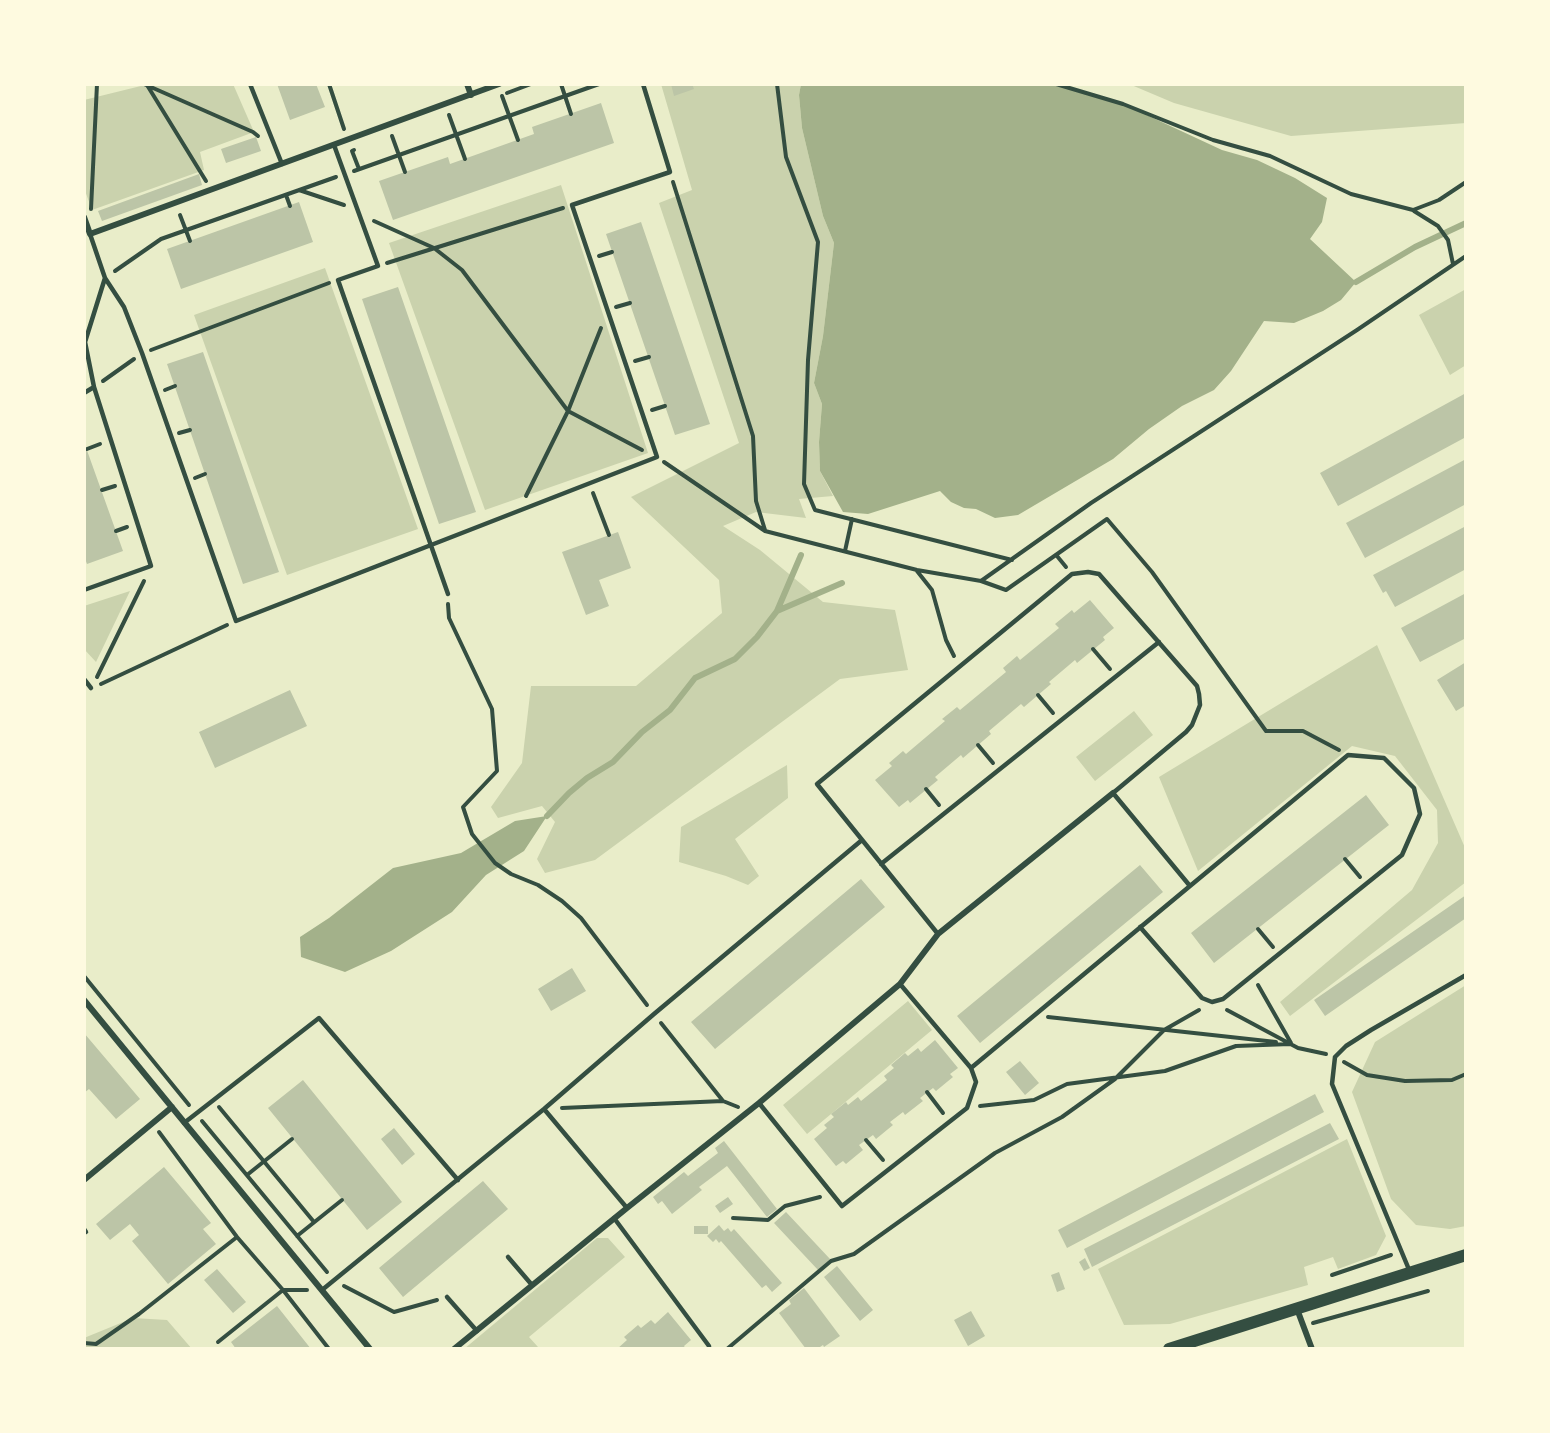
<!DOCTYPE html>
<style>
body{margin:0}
#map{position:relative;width:1550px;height:1433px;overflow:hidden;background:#e9edc9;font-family:"PT Sans Narrow",sans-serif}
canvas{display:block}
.frame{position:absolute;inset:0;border:86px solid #fefae0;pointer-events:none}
</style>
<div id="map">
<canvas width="1550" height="1433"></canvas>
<div class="frame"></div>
</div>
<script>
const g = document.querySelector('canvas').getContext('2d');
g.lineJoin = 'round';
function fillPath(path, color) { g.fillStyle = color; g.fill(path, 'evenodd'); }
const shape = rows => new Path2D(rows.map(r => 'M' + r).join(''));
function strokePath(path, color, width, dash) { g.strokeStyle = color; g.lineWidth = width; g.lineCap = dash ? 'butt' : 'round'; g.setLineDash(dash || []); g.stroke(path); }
const green = shape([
 [149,84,233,84,254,132,200,152,204,170,92,210,84,188,84,100],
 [661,84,801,84,799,95,802,128,823,216,834,243,823,336,814,383,822,404,819,442,820,471,833,496,799,499,806,518,756,512,723,526,760,550,823,602,895,610,908,670,840,679,595,860,545,873,537,859,555,822,542,806,498,818,491,807,522,763,531,686,636,686,722,613,719,580,631,497,739,443,659,203,692,190],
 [1129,84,1466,84,1466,123,1291,136,1174,103],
 [561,185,648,453,485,510,389,243],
 [325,268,418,529,287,575,194,315],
 [1466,289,1466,365,1450,375,1419,315],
 [130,591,96,662,84,649,84,606],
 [1377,645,1466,850,1466,882,1290,1016,1280,1002,1412,890,1438,843,1437,810,1395,756,1352,746,1198,871,1159,777],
 [1134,711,1153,735,1095,781,1076,757],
 [787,765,788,798,735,839,759,876,748,885,726,876,679,862,681,827],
 [1466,985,1466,1226,1450,1229,1416,1225,1391,1199,1352,1092,1375,1042],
 [908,1001,932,1030,807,1134,783,1105],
 [1347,1139,1386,1236,1376,1255,1338,1269,1333,1257,1304,1267,1308,1285,1170,1324,1124,1325,1098,1269],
 [597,1238,608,1238,625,1257,529,1337,538,1347,536,1349,464,1349],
 [133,1318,167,1320,192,1349,84,1349,84,1338]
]);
const water = shape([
 [801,84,1041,84,1062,87,1123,104,1222,150,1257,160,1295,178,1327,198,1322,222,1310,239,1356,282,1341,300,1323,311,1294,323,1264,321,1231,371,1214,390,1182,406,1149,429,1113,459,1018,515,995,518,976,509,964,508,951,502,940,491,868,514,843,512,820,471,819,442,822,404,814,383,823,336,834,243,823,216,802,128,799,95],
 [547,816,524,851,486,875,452,912,391,951,345,972,301,957,300,937,329,918,393,868,461,853,515,821]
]);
const stream = shape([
 [1356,282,1415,247,1466,223],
 [777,611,842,583],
 [547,816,569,793,587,778,613,762,642,732,670,710,695,678,735,659,757,637,777,611,801,555]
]);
const building = shape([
 [277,84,316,84,325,107,290,120],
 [671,84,692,84,694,89,674,96],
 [601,103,614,143,393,220,379,181,448,157,450,164,534,134,532,127],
 [256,137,261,151,226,163,221,149],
 [199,174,202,185,102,221,98,211],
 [299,202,313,242,181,289,167,249],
 [641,222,710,424,675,435,606,234],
 [398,287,476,512,439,524,362,299],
 [203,352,279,572,243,584,167,364],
 [1466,393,1466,437,1338,506,1320,473],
 [84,442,123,551,87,564,84,556],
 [1466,459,1466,504,1365,558,1346,523],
 [1466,526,1466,569,1395,607,1386,591,1383,593,1373,575],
 [618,532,631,568,599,580,609,606,586,615,562,552],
 [1466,593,1466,638,1420,662,1401,628],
 [1090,600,1114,628,1103,637,1105,640,1077,663,1075,660,1049,682,1051,684,1024,707,1021,704,989,731,991,734,963,758,961,755,935,777,938,780,910,803,908,800,899,807,875,780,892,766,889,763,903,751,906,754,945,721,942,719,957,707,960,710,1006,672,1003,668,1017,656,1020,660,1059,628,1055,624,1072,610,1074,613],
 [1466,662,1466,705,1456,711,1437,680],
 [290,690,307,726,215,768,199,732],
 [1366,795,1389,825,1214,963,1191,933],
 [1140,865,1163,892,980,1043,957,1016],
 [861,879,885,907,715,1049,691,1022],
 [1466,895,1466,918,1325,1016,1314,1000],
 [572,968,586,991,551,1011,538,989],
 [84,1033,140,1099,116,1119,89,1089,84,1093],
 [935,1040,958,1068,950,1074,953,1077,936,1091,933,1088,920,1098,923,1101,905,1115,903,1112,890,1122,893,1125,876,1139,873,1135,859,1145,863,1150,846,1164,843,1161,836,1166,814,1139,827,1128,824,1125,834,1117,831,1114,846,1102,848,1105,858,1097,861,1101,887,1080,884,1076,894,1068,891,1065,905,1053,908,1056,918,1048,921,1052],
 [1020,1061,1039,1083,1025,1095,1006,1072],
 [303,1080,402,1202,367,1230,268,1108],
 [1315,1094,1324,1112,1067,1248,1058,1230],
 [1330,1123,1339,1139,1092,1267,1084,1249],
 [394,1128,415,1154,402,1165,381,1139],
 [724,1141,777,1209,767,1217,727,1166,699,1187,702,1190,672,1214,662,1201,658,1204,653,1197,684,1172,688,1176,718,1153,715,1148],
 [164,1167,211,1223,203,1229,216,1244,168,1284,132,1241,139,1235,130,1224,110,1240,96,1224],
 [483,1181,508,1209,403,1297,379,1268],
 [728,1197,733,1204,720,1213,715,1206],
 [786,1212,830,1259,818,1270,774,1223],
 [719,1225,724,1231,728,1228,731,1232,734,1229,782,1283,772,1292,766,1285,762,1288,721,1241,719,1243,716,1239,713,1242,707,1236],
 [694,1226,708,1226,708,1234,694,1234],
 [1085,1258,1090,1268,1084,1271,1079,1262],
 [837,1266,873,1310,860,1321,824,1277],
 [217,1269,246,1302,233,1313,204,1280],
 [1059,1272,1065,1289,1057,1292,1051,1275],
 [804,1288,840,1336,824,1347,823,1345,817,1349,806,1349,779,1313,791,1304,789,1300],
 [277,1306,311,1349,236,1349,231,1342],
 [971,1311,985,1336,968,1346,954,1320],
 [668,1312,691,1340,684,1346,686,1349,617,1349,627,1340,624,1337,638,1325,641,1328,651,1320,655,1324]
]);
const path = shape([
 [144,84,253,132,258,136],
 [329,84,344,129],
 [561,84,571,114],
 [777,84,786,157,818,242,808,360,804,484,815,510,1012,560],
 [1056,84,1123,104,1213,140,1270,156,1351,194,1413,210,1439,200,1466,182],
 [147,85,206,181],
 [507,93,531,84],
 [502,96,518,140],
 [449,115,465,159],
 [392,136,405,172],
 [354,150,352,151,359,169],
 [354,171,599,84],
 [673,182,753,436,756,501,765,530],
 [299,190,344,205],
 [286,195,290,206],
 [91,209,97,84],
 [1414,211,1438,226,1448,240,1453,264],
 [180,215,190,241],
 [374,221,434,248,462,270,568,411,642,450],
 [599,256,612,252],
 [387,263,563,208],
 [115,271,161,239,336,177],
 [616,307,630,303],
 [151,350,329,283],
 [635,361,649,357],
 [103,381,134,359],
 [165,390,175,386],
 [652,410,665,406],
 [179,433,190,430],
 [87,449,100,444],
 [664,462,765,531,917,570,981,581,1006,590,1107,519,1152,572,1266,731,1303,731,1339,750],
 [195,478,205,474],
 [102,490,115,486],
 [593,493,609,535],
 [526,496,568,411,601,328],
 [116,531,127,527],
 [845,551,852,519],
 [1057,556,1066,567],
 [917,571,932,590,946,640,954,656],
 [981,581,1091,503,1357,330,1466,256],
 [448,604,449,618,492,709,497,771,463,807,472,834,495,863,511,874,538,885,562,901,581,918,647,1005],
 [1093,649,1110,669],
 [97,677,144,581],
 [101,684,227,625],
 [1038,695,1053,713],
 [978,745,993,763],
 [926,789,939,805],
 [1345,859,1360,877],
 [1258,929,1273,947],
 [84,976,189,1105],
 [1258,985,1291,1043],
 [1227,1010,1298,1048,1326,1054],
 [1048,1017,1276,1042],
 [661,1023,723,1101,738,1107],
 [1344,1062,1367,1075,1405,1081,1452,1080,1466,1074],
 [927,1092,943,1113],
 [980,1106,1034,1100,1067,1084,1165,1071,1236,1046,1290,1044],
 [219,1107,314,1222],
 [562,1108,723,1101],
 [202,1121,327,1272],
 [159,1132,237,1237,283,1290,329,1349],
 [866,1140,883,1160],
 [247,1175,292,1139],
 [733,1218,768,1220,785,1206,820,1197],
 [297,1236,342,1200],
 [1332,1275,1391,1255],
 [344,1286,394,1312,437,1300],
 [1313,1323,1428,1291],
 [218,1342,283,1290,307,1290],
 [84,1343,96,1344,139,1314,237,1237],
 [84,1348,85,1349],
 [727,1349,831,1261,854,1254,995,1153,1062,1117,1115,1079,1164,1030,1199,1010]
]);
const service = shape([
 [250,84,282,164],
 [334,145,378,266,338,280,448,594],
 [90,234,105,278,124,307,142,353,236,621,657,457,572,205,670,172,643,84],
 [84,393,94,387],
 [84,590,151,566,94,387,85,342,105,278],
 [84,679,91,688],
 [881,864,1159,642],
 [938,934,817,784,1072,574,1088,572,1099,574,1197,686,1199,694,1200,705,1192,725,1186,732,1113,793,1190,886],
 [971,1068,1190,886,1348,755,1384,758,1414,788,1420,814,1402,855,1223,999,1212,1002,1202,998,1140,927],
 [759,1103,842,1206,967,1108,976,1082,971,1068,900,984],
 [544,1109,627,1208],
 [184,1123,319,1018,458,1180],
 [614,1218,709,1346,709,1349],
 [84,1229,86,1232],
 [508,1257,532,1285],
 [1410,1272,1332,1084,1335,1057,1346,1046,1371,1030,1466,975],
 [322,1290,544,1109,654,1014,862,840],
 [447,1297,477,1331]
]);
const minor = shape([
 [467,84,471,95],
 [84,217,90,234,499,84],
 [84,1000,370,1349],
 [84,1180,172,1107],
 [1297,1309,1312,1349],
 [454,1349,627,1208,759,1103,900,984,938,934,1113,793]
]);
const secondary = shape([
 [1169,1349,1466,1255]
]);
fillPath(green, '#cad2ad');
fillPath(water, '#a3b18a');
strokePath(stream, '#a3b18a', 6);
fillPath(building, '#bcc5a7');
strokePath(path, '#344e41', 4);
strokePath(service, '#344e41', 4.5);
strokePath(minor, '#344e41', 6);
strokePath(secondary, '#344e41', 12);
</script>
